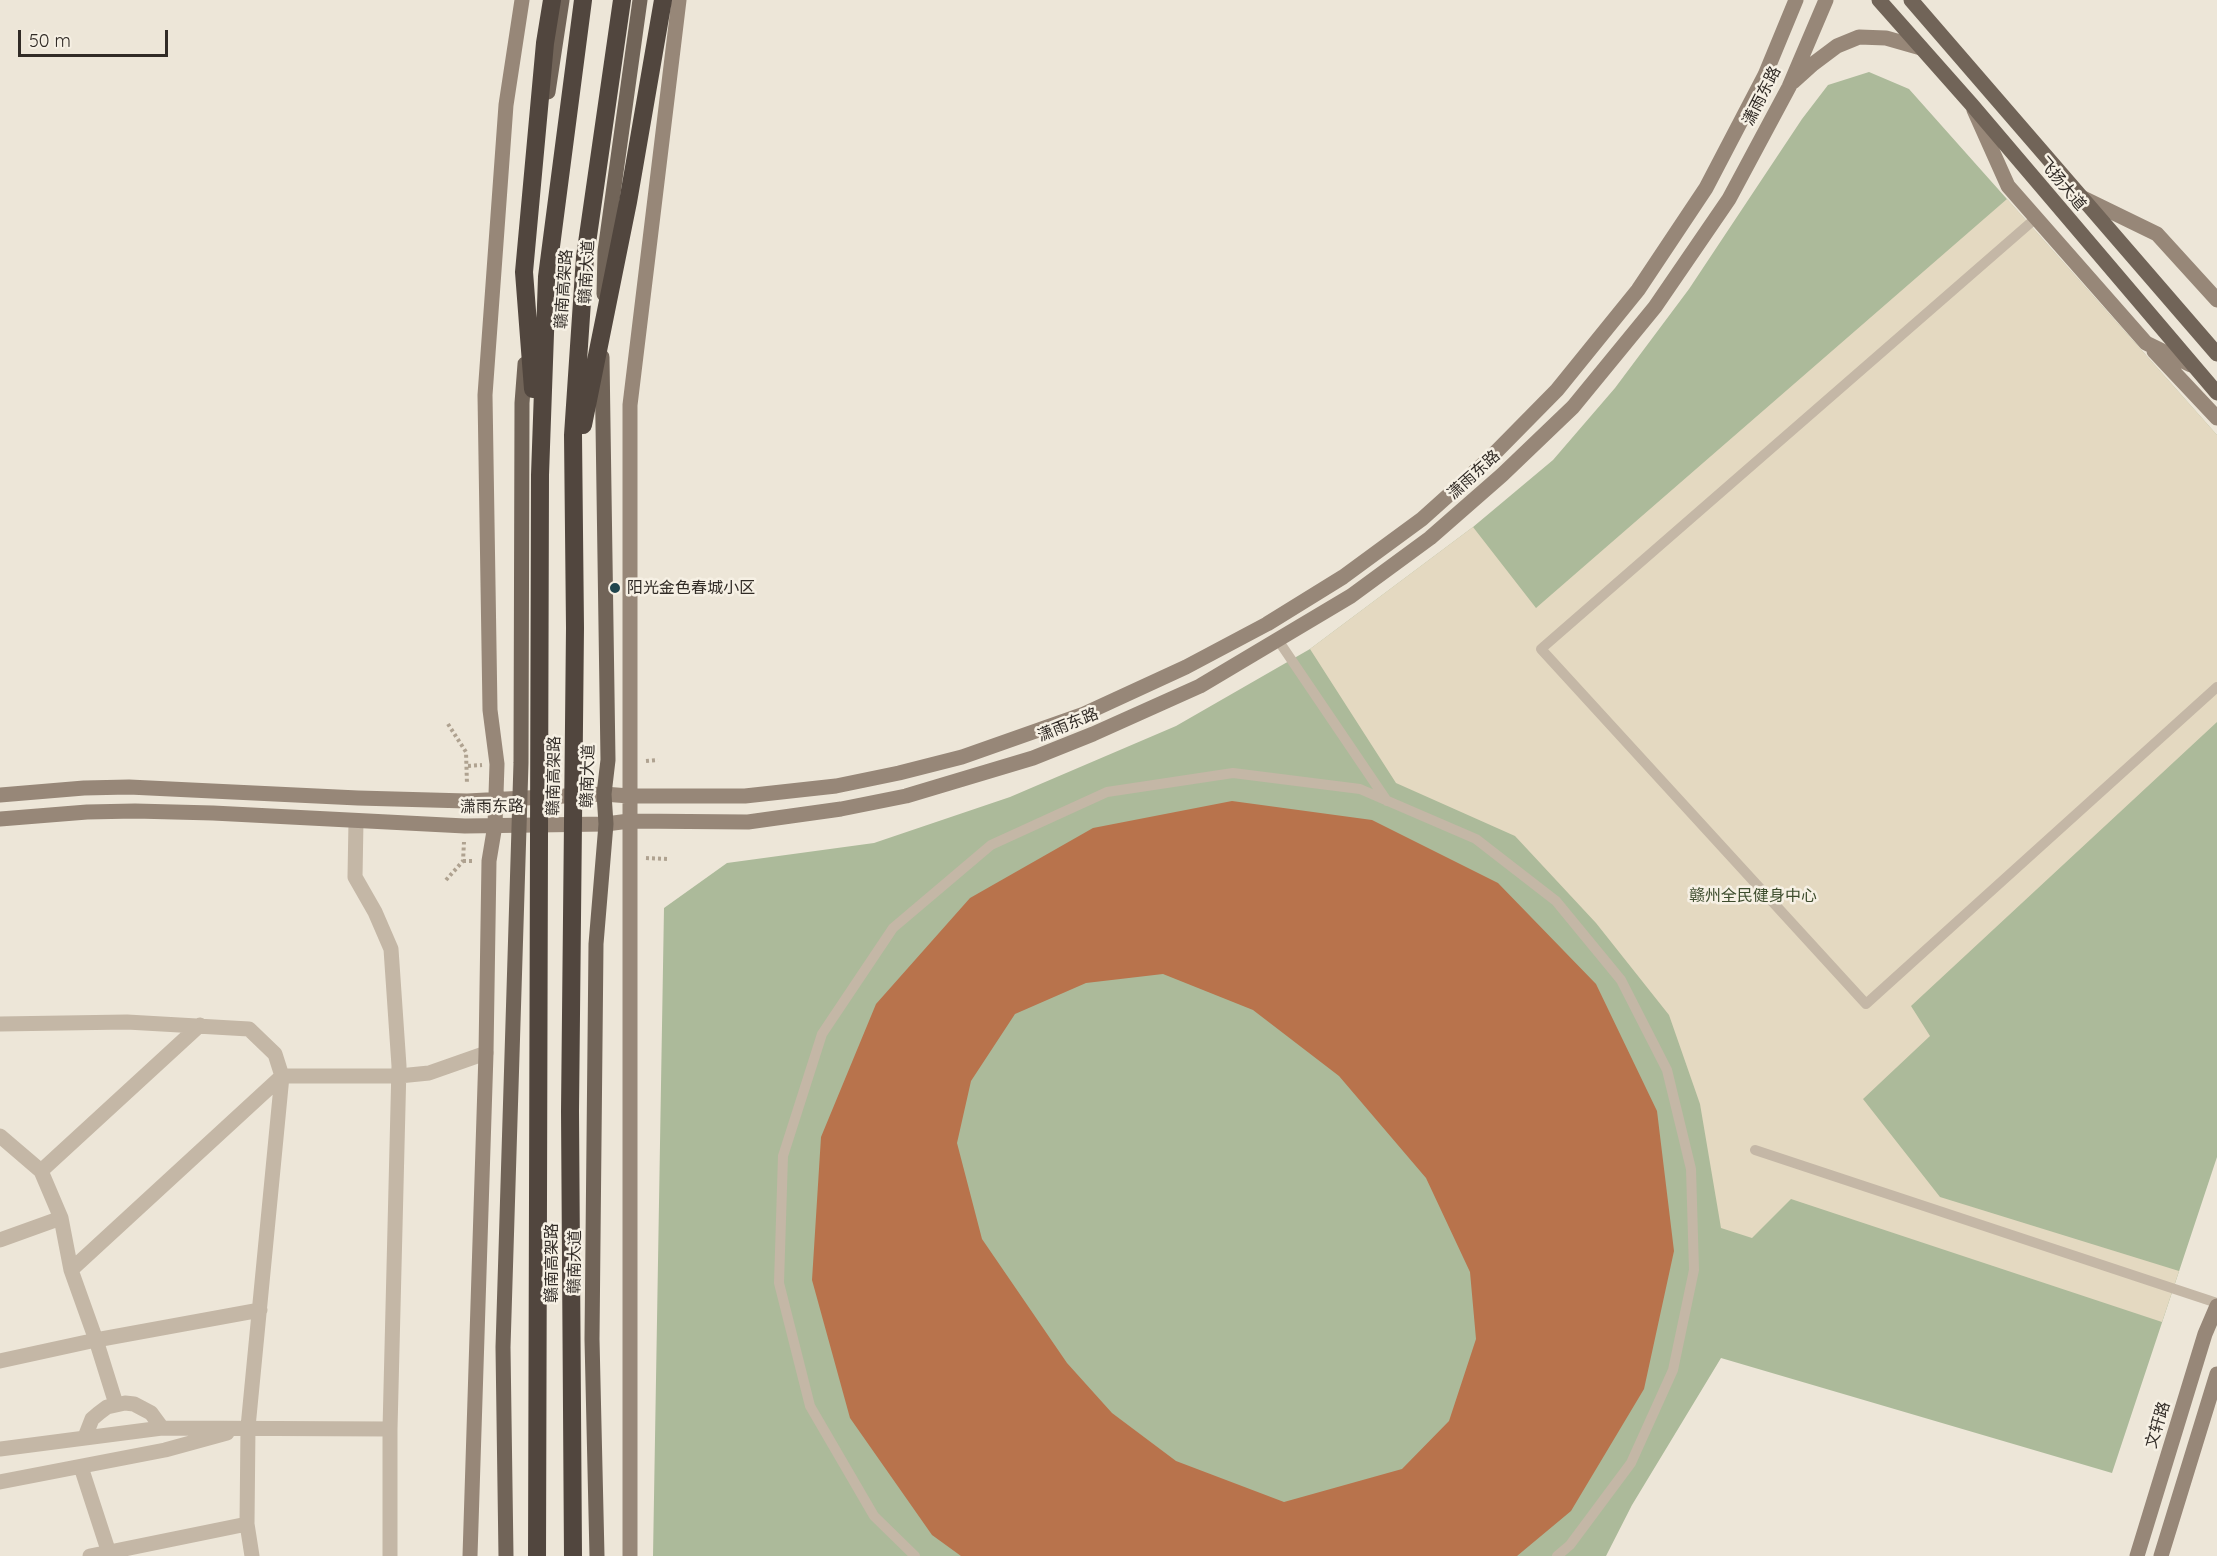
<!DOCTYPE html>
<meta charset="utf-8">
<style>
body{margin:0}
#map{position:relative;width:2217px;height:1556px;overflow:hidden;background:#ede6d8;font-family:Quicksand,sans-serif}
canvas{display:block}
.scale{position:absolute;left:18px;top:30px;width:150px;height:27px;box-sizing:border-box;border:3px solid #312b26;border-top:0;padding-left:8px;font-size:18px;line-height:21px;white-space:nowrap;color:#312b26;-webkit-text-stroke:4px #f6f0e4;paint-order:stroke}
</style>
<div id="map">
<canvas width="2217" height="1556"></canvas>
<div class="scale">50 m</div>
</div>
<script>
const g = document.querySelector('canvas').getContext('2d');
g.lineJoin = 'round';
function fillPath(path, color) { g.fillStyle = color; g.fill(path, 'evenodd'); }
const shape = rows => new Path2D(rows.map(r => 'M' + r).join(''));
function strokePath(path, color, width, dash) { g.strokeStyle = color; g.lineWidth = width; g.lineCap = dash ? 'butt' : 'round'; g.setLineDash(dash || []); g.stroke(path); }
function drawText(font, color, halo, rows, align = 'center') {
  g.font = font + ' Quicksand,"Noto Sans SC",sans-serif'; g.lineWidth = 5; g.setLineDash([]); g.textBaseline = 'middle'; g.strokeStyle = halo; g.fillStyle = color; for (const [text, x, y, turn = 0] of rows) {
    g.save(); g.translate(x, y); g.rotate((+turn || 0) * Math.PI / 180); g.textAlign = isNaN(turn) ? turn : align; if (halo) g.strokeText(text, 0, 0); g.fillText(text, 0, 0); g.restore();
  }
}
const green = shape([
 [1869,72,1909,89,2217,435,2217,1157,2112,1473,1721,1358,1632,1505,1606,1556,653,1556,664,908,727,863,874,843,1010,797,1176,726,1310,649,1473,527,1553,460,1615,388,1689,289,1802,119,1828,85]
]);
const plaza = shape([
 [2007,199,2217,435,2217,722,1911,1006,1930,1036,1863,1099,1940,1197,2179,1271,2162,1322,1791,1199,1752,1238,1721,1228,1700,1104,1669,1015,1596,923,1515,836,1396,783,1310,649,1473,527,1536,608]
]);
const building = shape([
 [1232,801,1372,820,1498,883,1596,984,1657,1111,1674,1251,1644,1389,1571,1511,1517,1556,961,1556,932,1535,850,1418,812,1280,821,1137,876,1004,970,898,1093,828],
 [1163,974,1253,1010,1339,1076,1426,1178,1470,1272,1476,1339,1449,1421,1402,1469,1284,1502,1176,1461,1112,1413,1067,1363,982,1239,957,1143,971,1081,1015,1014,1086,983]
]);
const path = shape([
 [448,724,466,752,467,784],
 [646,761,658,760],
 [468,766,482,765],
 [646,858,669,859],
 [463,861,474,861],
 [446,880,463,861,464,842]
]);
const lane = shape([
 [2036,218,1541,649,1866,1004,2217,687],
 [1278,640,1387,801],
 [1755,1150,2217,1303],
 [915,1556,874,1516,810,1406,779,1283,783,1156,822,1034,893,928,991,845,1107,792,1233,773,1360,789,1476,839,1556,901,1621,980,1667,1070,1691,1169,1694,1270,1673,1370,1631,1463,1570,1545,1557,1556]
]);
const street = shape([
 [356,821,355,877,375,912,391,949,399,1066,390,1429,390,1556],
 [0,1024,127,1022,249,1029,275,1054,282,1076,248,1427,247,1524,252,1556],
 [0,1136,41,1171,61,1218,71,1270,96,1340,116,1404],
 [41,1171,200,1025],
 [0,1240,61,1218],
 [71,1270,282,1076,399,1076,429,1073,486,1053],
 [0,1361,96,1340,260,1310],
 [85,1437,92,1419,99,1413,107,1407,125,1403,134,1404,151,1413,162,1428],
 [0,1449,162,1428,390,1429],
 [81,1467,110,1556],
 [0,1482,165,1450,227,1433],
 [90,1556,247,1524]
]);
const secondary = shape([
 [1793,82,1813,64,1837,46,1859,37,1886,38,1921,48],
 [1974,110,2008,186,2146,343,2191,365],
 [2081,197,2157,234,2217,300],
 [2154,351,2217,418],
 [0,795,84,788,129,787,358,798,467,801,604,794,629,796,745,796,836,786,899,773,962,757,1084,714,1186,667,1267,624,1343,577,1422,519,1491,457,1557,390,1638,290,1706,188,1765,75,1796,0],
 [0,819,87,812,135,811,213,813,465,826,606,824,629,821,748,822,841,809,906,796,1033,758,1093,734,1200,686,1351,596,1430,538,1502,475,1573,407,1655,307,1729,199,1789,87,1826,0],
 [470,1556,486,1053,489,861,495,825,497,764,490,710,485,395,506,105,522,0],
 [630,1556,630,405,679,0],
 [2137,1556,2205,1334,2217,1306],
 [2161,1556,2217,1374]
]);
const primary = shape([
 [1879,0,1972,105,2217,393],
 [1911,0,2217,354],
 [548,92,562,0],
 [604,294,605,251,640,0],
 [506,1556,503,1347,521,763,522,403,525,364],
 [597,1556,592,1339,596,944,606,824,604,794,608,760,602,357]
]);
const highwayBridge = shape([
 [533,389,524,272,545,43,552,0],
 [583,425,628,202,663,0],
 [537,1556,540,475,547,277,583,0],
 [573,1556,570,1111,575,628,573,435,585,257,622,0]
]);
const markers = [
 [615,588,6,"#20454d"]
];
const streetNames = [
 ["潇雨东路",1762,96,-63],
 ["飞扬大道",2062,184,50],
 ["赣南大道",587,272,-87],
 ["赣南高架路",564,289,-86],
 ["潇雨东路",1474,475,-42],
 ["潇雨东路",1068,725,-22],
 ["赣南高架路",554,776,-89],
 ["赣南大道",588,776,-88],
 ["潇雨东路",492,807,-1],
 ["赣南大道",575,1262,-89],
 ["赣南高架路",552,1263,-90],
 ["文轩路",2158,1425,-73]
];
const poiNames = [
 ["阳光金色春城小区",627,588]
];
const parkNames = [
 ["赣州全民健身中心",1753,896]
];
fillPath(green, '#acba9a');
fillPath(plaza, '#e4d9c1');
fillPath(building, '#b8734c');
strokePath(path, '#afa290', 4, [3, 3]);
strokePath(lane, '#c4b7a6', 10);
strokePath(street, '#c4b7a6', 15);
strokePath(secondary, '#978778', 15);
strokePath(primary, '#716458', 15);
strokePath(highwayBridge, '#51463e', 18);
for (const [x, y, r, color] of markers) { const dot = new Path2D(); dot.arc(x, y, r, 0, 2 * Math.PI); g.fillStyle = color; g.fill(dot); strokePath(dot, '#f6f0e4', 2); }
drawText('16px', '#312b26', '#f6f0e4', streetNames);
drawText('16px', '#312b26', '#f6f0e4', poiNames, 'left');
drawText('16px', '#3d4c2d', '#f6f0e4', parkNames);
</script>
